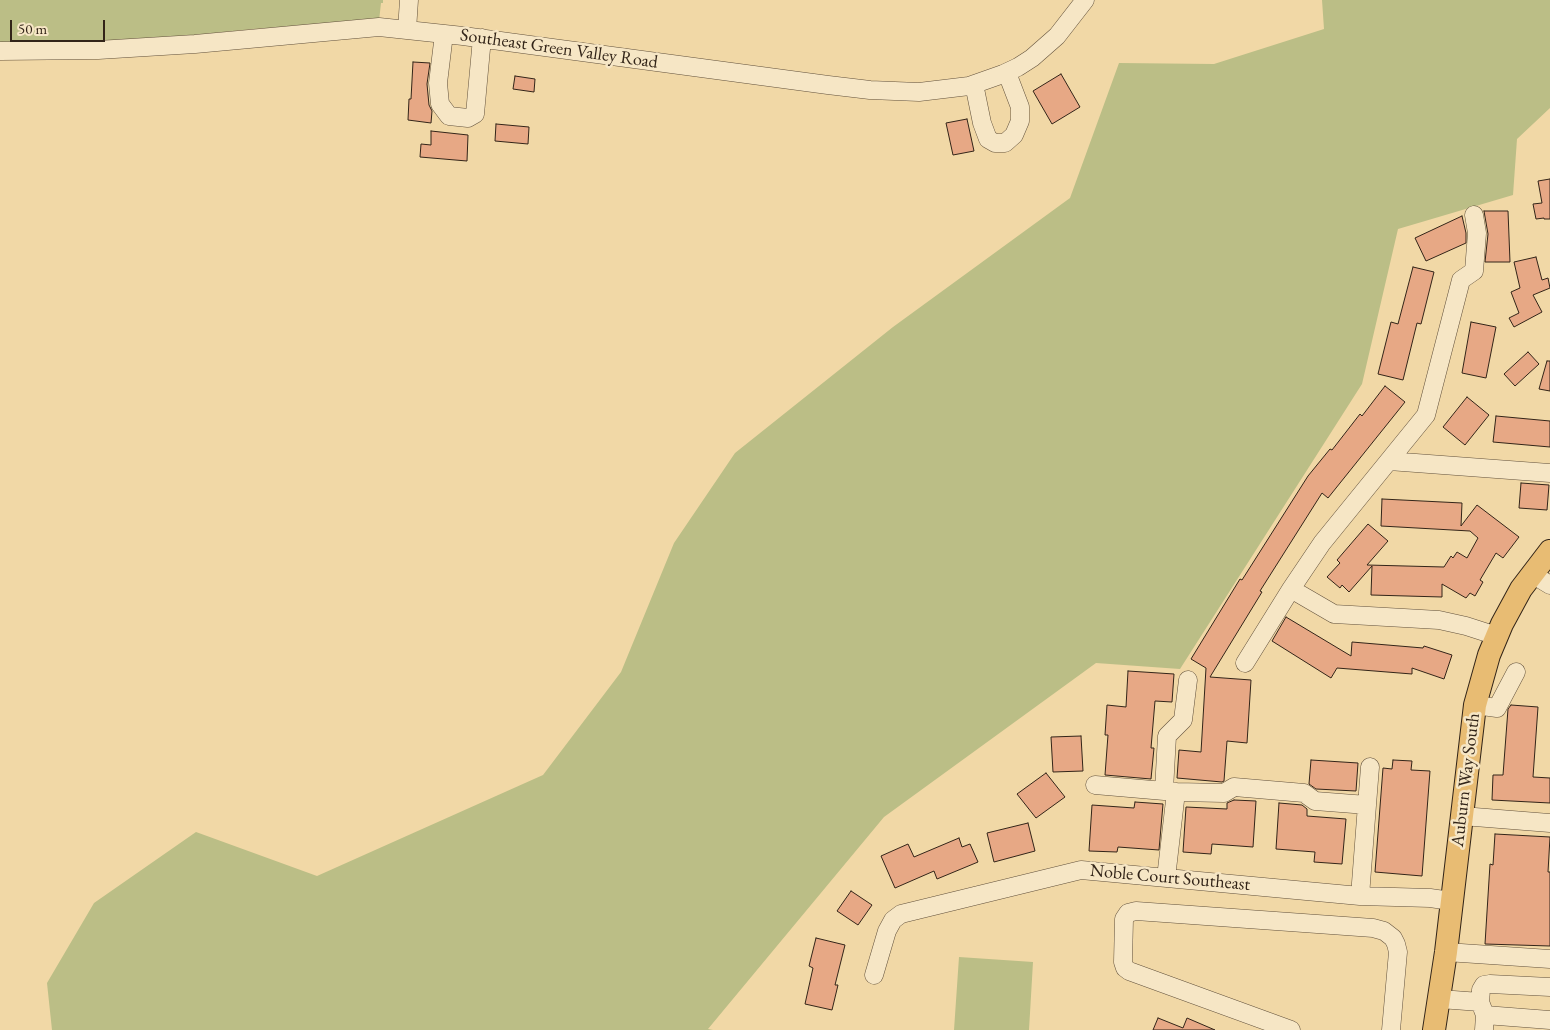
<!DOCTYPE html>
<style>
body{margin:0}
#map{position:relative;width:1550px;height:1030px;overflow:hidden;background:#f1d8a6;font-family:"EB Garamond",serif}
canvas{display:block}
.scale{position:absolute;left:10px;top:20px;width:95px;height:22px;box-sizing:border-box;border:2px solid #322418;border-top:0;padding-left:6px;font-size:15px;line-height:18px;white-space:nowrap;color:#322418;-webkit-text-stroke:4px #f6e6c5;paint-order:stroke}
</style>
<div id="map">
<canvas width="1550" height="1030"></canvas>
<div class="scale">50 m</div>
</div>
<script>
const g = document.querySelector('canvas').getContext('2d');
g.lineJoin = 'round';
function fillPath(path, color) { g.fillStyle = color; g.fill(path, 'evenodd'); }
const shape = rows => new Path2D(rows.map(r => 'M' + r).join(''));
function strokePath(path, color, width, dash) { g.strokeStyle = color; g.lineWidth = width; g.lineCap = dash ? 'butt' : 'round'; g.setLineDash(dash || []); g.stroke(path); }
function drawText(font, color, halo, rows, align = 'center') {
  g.font = font + ' "EB Garamond",serif'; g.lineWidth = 5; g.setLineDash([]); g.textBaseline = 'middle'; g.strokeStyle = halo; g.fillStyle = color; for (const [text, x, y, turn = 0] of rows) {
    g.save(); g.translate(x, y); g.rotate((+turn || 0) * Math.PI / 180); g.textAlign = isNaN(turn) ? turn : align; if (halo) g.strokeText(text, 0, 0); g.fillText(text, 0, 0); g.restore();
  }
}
const green = shape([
 [0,0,383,0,383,3,381,3,379,21,253,29,121,43,0,45],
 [1322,0,1550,0,1550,108,1517,139,1513,195,1398,229,1362,384,1180,669,1096,663,884,817,708,1029,713,1030,52,1030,47,983,94,903,196,832,317,876,543,775,621,672,674,543,735,453,893,327,1070,198,1119,63,1214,64,1324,29],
 [959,957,1033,962,1029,1030,954,1030]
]);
const building = shape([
 [413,62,430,63,427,84,429,105,432,111,431,123,408,120,409,99,411,99,413,62],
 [1061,74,1080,107,1052,124,1033,91,1061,74],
 [515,76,535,79,534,92,513,89,515,76],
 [967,119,974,151,953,155,946,123,967,119],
 [496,124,529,127,528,144,495,141,496,124],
 [431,131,468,135,467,161,420,157,421,144,431,145,431,131],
 [1550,179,1550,219,1544,219,1544,218,1536,219,1533,204,1542,203,1538,181,1550,179],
 [1484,211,1508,211,1510,262,1485,262,1488,234,1484,211],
 [1462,216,1466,233,1466,243,1426,261,1415,238,1462,216],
 [1536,257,1542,280,1548,278,1550,288,1533,295,1542,312,1514,327,1509,318,1519,313,1511,292,1520,288,1514,262,1536,257],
 [1413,267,1434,272,1421,324,1417,323,1403,380,1378,374,1391,322,1398,324,1413,267],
 [1471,322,1496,327,1486,378,1462,373,1471,322],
 [1528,352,1539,364,1515,386,1504,374,1528,352],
 [1547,361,1550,361,1550,391,1539,389,1547,361],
 [1385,386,1405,402,1328,498,1322,493,1260,591,1262,592,1210,677,1251,680,1247,743,1227,741,1224,781,1222,782,1177,778,1179,750,1201,752,1206,668,1191,659,1240,579,1242,580,1308,476,1330,449,1332,450,1360,414,1362,416,1385,386],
 [1467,397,1489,415,1465,445,1443,427,1467,397],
 [1496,416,1550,421,1550,447,1493,442,1496,416],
 [1521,483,1549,485,1547,510,1519,508,1521,483],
 [1382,499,1462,503,1461,526,1477,505,1519,537,1503,558,1496,553,1480,580,1483,582,1475,596,1470,593,1466,598,1442,584,1442,597,1371,595,1372,566,1349,592,1342,585,1340,588,1327,577,1340,563,1337,560,1368,524,1388,541,1367,565,1444,567,1451,556,1453,558,1457,552,1467,558,1478,538,1470,531,1381,526,1382,499],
 [1286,617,1351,656,1352,642,1423,648,1424,646,1452,655,1444,679,1412,668,1412,674,1337,668,1331,678,1272,641,1286,617],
 [1128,671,1174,674,1172,702,1155,701,1151,748,1154,748,1151,779,1105,775,1108,735,1105,735,1107,705,1126,707,1128,671],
 [1511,705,1538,707,1533,777,1550,778,1550,803,1492,800,1493,775,1503,775,1508,709,1511,705],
 [1081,736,1083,771,1053,772,1051,737,1081,736],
 [1311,760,1358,763,1356,791,1316,789,1309,784,1311,760],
 [1393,760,1412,761,1411,770,1430,771,1422,876,1375,872,1383,768,1392,769,1393,760],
 [1046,773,1065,797,1036,818,1017,794,1046,773],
 [1234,800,1256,801,1253,847,1212,844,1211,854,1183,852,1186,807,1227,809,1227,803,1234,800],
 [1135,802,1163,804,1159,850,1118,847,1117,852,1089,851,1092,805,1134,808,1135,802],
 [1279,803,1302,805,1307,809,1307,816,1346,819,1342,864,1314,862,1315,852,1276,849,1279,803],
 [1028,823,1035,851,994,862,987,833,1028,823],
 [1495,834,1550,837,1548,872,1550,872,1550,946,1485,944,1490,864,1493,865,1495,834],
 [959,838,962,847,970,844,978,862,937,879,934,871,895,888,881,856,908,844,914,857,959,838],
 [851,891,872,905,858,925,837,911,851,891],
 [816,938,845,945,835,985,838,985,832,1010,805,1004,813,968,809,966,816,938],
 [1158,1018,1183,1028,1187,1018,1215,1030,1153,1030,1158,1018]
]);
const minor = shape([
 [407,30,409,0],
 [444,34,438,83,440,104,449,116,468,118,475,114,482,38],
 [0,51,98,50,195,44,379,27,463,36,828,85,870,90,919,92,969,86,1003,74,1018,67,1032,58,1057,36,1085,0],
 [974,84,982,123,988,139,995,143,1005,143,1014,135,1020,121,1020,107,1007,73],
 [1389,461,1550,473],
 [1532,574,1550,585],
 [1291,589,1334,614,1439,620,1466,626,1497,636],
 [1245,663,1291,589,1322,543,1426,415,1461,280,1474,271,1477,233,1474,215],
 [1475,705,1497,708,1516,672],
 [1095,785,1176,792,1224,793,1234,787,1304,793,1315,801,1367,805,1370,767],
 [1164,790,1167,736,1183,720,1188,680],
 [1462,816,1550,823],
 [1166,878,1176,792],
 [1360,896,1367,805],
 [1446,952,1550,959],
 [874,975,887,931,893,920,901,914,1081,870,1360,896,1430,898,1451,901],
 [1440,999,1480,1002,1485,1015,1484,1030],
 [1480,1002,1481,990,1484,985,1490,984,1550,987],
 [1485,1015,1550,1020],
 [1291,1030,1129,971,1125,968,1123,962,1124,919,1128,913,1136,911,1373,928,1384,931,1393,938,1396,944,1398,952,1391,1030]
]);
const major = shape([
 [1434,1030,1446,952,1475,705,1489,655,1502,624,1521,589,1550,551]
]);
const streetNames = [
 ["Southeast Green Valley Road",559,49,8],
 ["Auburn Way South",1466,780,-83],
 ["Noble Court Southeast",1170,878,5]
];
fillPath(green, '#bbbe86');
fillPath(building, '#e7a885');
strokePath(building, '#322418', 1);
strokePath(minor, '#62513c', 19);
strokePath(major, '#322418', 24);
strokePath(minor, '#f6e6c5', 18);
strokePath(major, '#e8bc73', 22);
drawText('18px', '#322418', '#f6e6c5', streetNames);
</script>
